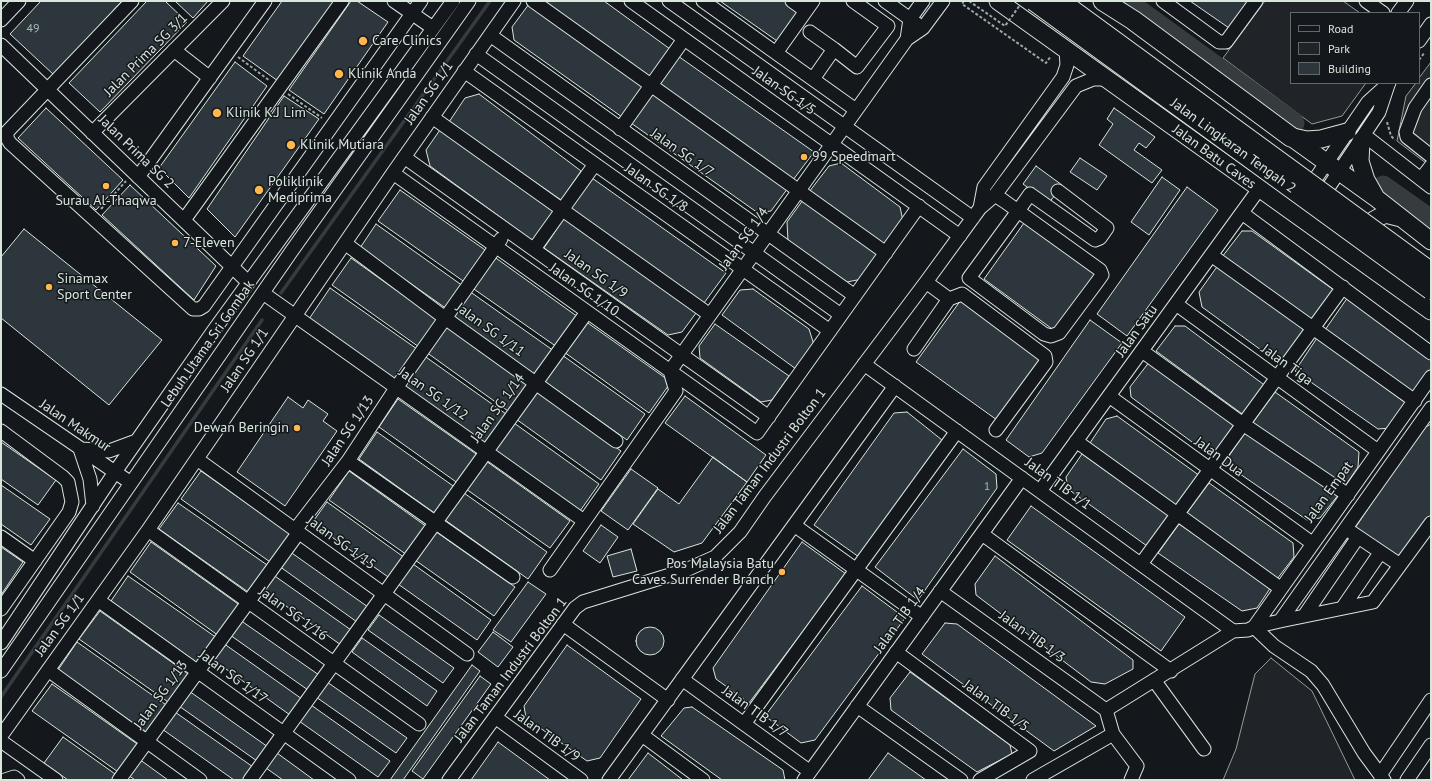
<!DOCTYPE html>
<style>
body{margin:0}
#map{position:relative;width:1432px;height:781px;overflow:hidden;background:#14181c;font-family:"PT Sans",sans-serif}
canvas{display:block}
.frame{position:absolute;inset:0;border:2px solid #d8e6dc;pointer-events:none}
.legend{position:absolute;left:1290px;top:12px;width:130px;height:72px;box-sizing:border-box;background:#14181c;border:1px solid #626a69;margin:0;padding:5px 7px;list-style:none;font-size:12px;color:#d8e6dc}
.legend li{display:flex;align-items:center;gap:8px;height:20px}
.legend b{width:20px;border:1px solid #626a69}
</style>
<div id="map">
<canvas width="1432" height="781"></canvas>
<div class="frame"></div>
<ul class="legend">
<li><b style="height:5px;background:#14181c"></b>Road</li>
<li><b style="height:11px;background:#202428"></b>Park</li>
<li><b style="height:11px;background:#2c363c"></b>Building</li>
</ul>
</div>
<script>
const g = document.querySelector('canvas').getContext('2d');
g.lineJoin = 'round';
function fillPath(path, color) { g.fillStyle = color; g.fill(path, 'evenodd'); }
const shape = rows => new Path2D(rows.map(r => 'M' + r).join(''));
function strokePath(path, color, width, dash) { g.strokeStyle = color; g.lineWidth = width; g.lineCap = dash ? 'butt' : 'round'; g.setLineDash(dash || []); g.stroke(path); }
function drawText(font, color, halo, rows, align = 'center') {
  g.font = font + ' "PT Sans",sans-serif'; g.lineWidth = 3; g.setLineDash([]); g.textBaseline = 'middle'; g.strokeStyle = halo; g.fillStyle = color; for (const [text, x, y, turn = 0] of rows) {
    g.save(); g.translate(x, y); g.rotate((+turn || 0) * Math.PI / 180); g.textAlign = isNaN(turn) ? turn : align; if (halo) g.strokeText(text, 0, 0); g.fillText(text, 0, 0); g.restore();
  }
}
const green = shape([
 [1265,1,1343,1,1360,13,1291,13,1291,83,1366,83,1342,116,1312,124,1223,58,1265,1],
 [1271,658,1312,691,1355,780,1223,780,1236,749,1255,674,1271,658]
]);
const parking = shape([
 [1431,62,1431,167,1397,141,1406,96,1416,83,1419,83,1419,78,1431,62]
]);
const stream = shape([
 [281,293,490,1],
 [1,697,262,320]
]);
const river = shape([
 [1126,1,1294,123],
 [1383,186,1431,220]
]);
const building = shape([
 [41,1,122,1,54,75,10,34,41,1],
 [147,1,165,1,187,22,100,112,69,83,147,1],
 [175,1,208,1,193,18,175,1],
 [282,1,335,1,278,81,243,56,282,1],
 [351,1,357,1,388,22,324,114,289,90,351,1],
 [543,1,604,1,670,49,649,78,543,1],
 [720,1,786,1,802,12,780,43,720,1],
 [1190,1,1248,1,1229,28,1190,1],
 [529,4,643,86,622,117,514,40,512,27,529,4],
 [678,56,814,152,793,180,657,86,678,56],
 [235,62,267,86,189,198,159,168,235,62],
 [652,93,788,188,771,211,758,213,631,123,652,93],
 [479,94,581,171,561,200,449,122,465,98,479,94],
 [284,96,319,119,235,237,207,209,284,96],
 [46,108,123,180,96,210,18,138,46,108],
 [1114,108,1155,137,1146,148,1139,143,1134,150,1162,170,1152,183,1099,145,1113,124,1107,119,1114,108],
 [442,127,555,210,533,241,430,166,426,150,442,127],
 [1080,158,1107,176,1097,190,1070,172,1080,158],
 [841,163,900,207,903,221,885,246,809,192,829,166,841,163],
 [1036,166,1062,185,1049,203,1023,184,1036,166],
 [1162,177,1180,190,1149,235,1131,222,1162,177],
 [592,178,726,273,704,303,570,208,592,178],
 [130,185,216,266,194,300,102,215,130,185],
 [1187,187,1218,210,1127,336,1097,314,1187,187],
 [400,190,488,252,466,283,378,221,400,190],
 [803,200,879,254,862,279,847,282,788,241,787,222,803,200],
 [565,217,699,309,682,332,668,335,544,248,565,217],
 [1024,223,1096,275,1055,331,984,279,1024,223],
 [376,224,463,286,447,309,360,248,376,224],
 [24,229,162,340,109,405,1,318,1,257,24,229],
 [1242,231,1252,231,1338,293,1315,324,1222,257,1242,231],
 [493,256,578,317,557,347,471,287,493,256],
 [351,258,438,320,419,347,332,285,351,258],
 [1219,264,1310,330,1283,366,1202,307,1199,292,1219,264],
 [330,288,417,349,395,380,309,319,330,288],
 [753,289,809,329,814,345,796,369,722,315,740,290,753,289],
 [469,291,554,351,536,376,451,316,469,291],
 [1348,297,1431,358,1431,371,1414,394,1325,330,1348,297],
 [961,300,1041,358,997,420,916,362,961,300],
 [1090,320,1122,343,1042,453,1029,457,1006,440,1090,320],
 [585,321,671,382,649,413,564,352,585,321],
 [715,324,789,376,772,400,761,402,700,358,699,346,715,324],
 [445,326,528,384,508,411,426,352,445,326],
 [1175,326,1185,326,1267,387,1245,416,1156,351,1175,326],
 [1317,338,1407,404,1391,428,1378,429,1295,371,1317,338],
 [423,355,506,414,485,443,402,385,423,355],
 [562,355,645,414,627,440,544,381,562,355],
 [1150,361,1240,426,1215,459,1131,397,1130,387,1150,361],
 [536,391,621,451,601,480,516,419,536,391],
 [1275,392,1359,452,1358,467,1343,489,1251,425,1275,392],
 [685,396,766,455,747,482,665,423,685,396],
 [288,397,303,408,308,400,328,414,323,421,337,431,285,506,237,472,288,397],
 [398,399,479,456,459,484,379,427,398,399],
 [907,412,942,440,859,557,814,525,894,413,907,412],
 [1117,416,1200,476,1176,506,1090,443,1106,419,1117,416],
 [514,423,599,484,580,511,494,451,514,423],
 [1431,424,1431,516,1400,559,1355,528,1422,429,1431,424],
 [1246,431,1339,494,1320,518,1307,520,1224,463,1246,431],
 [377,432,456,488,437,515,359,459,377,432],
 [1,442,56,480,38,505,1,479,1,442],
 [963,449,996,474,997,488,918,600,875,567,963,449],
 [1082,454,1169,516,1147,546,1068,489,1066,477,1082,454],
 [713,457,747,482,702,543,674,552,633,524,658,489,679,504,713,457],
 [486,461,570,521,550,548,466,489,486,461],
 [631,469,658,488,628,530,601,511,631,469],
 [201,471,293,536,273,564,181,499,201,471],
 [349,471,427,527,407,555,329,500,349,471],
 [1209,483,1293,543,1294,557,1277,579,1186,514,1209,483],
 [1,485,50,519,31,545,1,524,1,485],
 [464,493,547,552,528,579,445,520,464,493],
 [327,502,405,558,391,579,312,523,327,502],
 [178,503,270,567,251,594,159,529,178,503],
 [1031,506,1185,617,1161,651,1007,540,1031,506],
 [1179,524,1271,587,1257,608,1242,611,1158,553,1179,524],
 [601,525,618,537,600,563,583,551,601,525],
 [435,531,515,587,494,616,415,560,435,531],
 [151,542,241,606,219,636,130,572,151,542],
 [802,542,846,574,749,703,716,679,713,668,802,542],
 [1,547,23,562,1,595,1,547],
 [631,549,637,571,613,577,607,556,631,549],
 [289,551,368,607,357,622,279,566,289,551],
 [995,556,1133,660,1133,669,1105,684,1091,682,976,595,975,584,995,556],
 [413,564,491,620,477,640,398,584,413,564],
 [272,574,351,630,341,645,262,589,272,574],
 [128,576,217,638,199,664,111,601,128,576],
 [528,582,546,594,511,642,493,630,528,582],
 [862,586,905,618,815,740,801,743,765,716,862,586],
 [100,611,191,676,171,704,79,639,100,611],
 [379,615,454,668,443,683,368,630,379,615],
 [240,620,319,675,308,690,230,635,240,620],
 [945,623,957,624,1096,726,1054,751,922,654,945,623],
 '636 641a14 14 0 1 1 28 0a14 14 0 1 1-28 0Z',
 [493,632,513,647,498,667,478,652,493,632],
 [362,638,437,691,427,706,352,652,362,638],
 [77,642,169,707,149,734,58,670,77,642],
 [223,643,302,699,290,715,212,659,223,643],
 [567,645,641,699,600,758,587,761,526,718,524,706,567,645],
 [472,665,480,671,403,780,390,780,472,665],
 [910,672,1010,745,1012,754,977,772,891,710,890,698,910,672],
 [480,676,491,684,423,779,412,771,480,676],
 [327,682,407,738,396,753,316,697,327,682],
 [52,684,140,746,121,774,32,711,52,684],
 [189,691,268,747,257,761,179,706,189,691],
 [311,705,390,761,378,777,299,721,311,705],
 [692,707,783,770,785,780,722,780,661,736,684,708,692,707],
 [175,712,253,767,244,780,234,780,162,729,175,712],
 [63,737,118,776,116,780,68,780,44,763,63,737],
 [498,742,550,780,471,780,498,742],
 [277,753,314,780,283,780,266,768,277,753],
 [648,753,683,780,628,780,648,753],
 [888,753,926,780,868,780,888,753],
 [139,759,168,780,135,780,128,775,139,759]
]);
const path = shape([
 [964,1,962,4,1046,63,1051,56],
 [238,57,270,81],
 [1419,60,1425,52],
 [288,94,322,118],
 [1387,122,1391,136,1395,140],
 [101,209,126,181]
]);
const minor = shape([
 [132,1,7,132,7,138,10,143,193,309,199,309,204,306,421,1],
 [394,1,433,28],
 [533,1,886,253],
 [631,1,960,236],
 [669,1,973,218],
 [703,1,856,110],
 [792,1,806,11],
 [885,1,917,24],
 [1163,1,1219,42,1226,42,1256,1],
 [1366,1,1383,13],
 [1398,13,1407,1],
 [1,20,19,1],
 [810,32,834,49,813,79],
 [490,35,855,296],
 [907,39,923,28,943,1],
 [1419,41,1431,24],
 [1,45,248,282],
 [834,49,857,67,888,26,853,1],
 [174,50,210,78],
 [776,53,813,1],
 [476,54,841,315],
 [464,71,830,331],
 [1431,85,1415,108,1406,132,1407,137,1431,156],
 [432,117,710,315],
 [620,129,684,39],
 [92,133,223,1],
 [1364,135,1431,187],
 [404,157,769,417],
 [393,173,757,433,919,206],
 [138,177,265,1],
 [1421,179,1431,166],
 [1307,191,1368,102,1389,83],
 [995,195,1004,201,1018,211,1100,270,1102,275,1097,282,1059,333,1051,336,1044,334,969,278,1018,211,1030,194,1095,240,1100,238,1107,228,1058,191],
 [1320,200,1379,112,1388,85],
 [980,208,984,187,1063,77,1067,65,1066,50],
 [1242,213,1431,353],
 [184,220,342,1],
 [346,244,445,318,616,441],
 [534,249,595,164],
 [1211,255,1415,401],
 [926,282,949,299,962,294,1045,356,1046,362,996,430],
 [263,293,584,521],
 [1176,304,1378,451],
 [914,349,949,299],
 [1142,351,1243,424,1348,495],
 [864,364,1233,631],
 [1,394,131,483],
 [1109,396,1312,543],
 [1,431,63,477,68,482,72,502,69,512,1,609],
 [1076,441,1280,588],
 [80,449,90,479,93,506],
 [82,449,109,451,136,441],
 [197,459,467,654],
 [348,461,513,577],
 [1040,491,1259,189],
 [794,525,922,617],
 [148,530,419,724],
 [295,530,348,461,396,388,501,239],
 [1351,532,1400,565],
 [982,534,1171,671],
 [1,537,35,561],
 [1141,564,1343,287],
 [550,570,676,391,670,371,907,39,910,19,923,1],
 [940,591,1106,710],
 [98,600,349,780],
 [1343,607,1380,553],
 [1304,616,1358,537],
 [1280,621,1431,408],
 [563,624,668,700],
 [1254,627,1431,377],
 [1254,627,1274,646,1311,671,1323,685,1364,753,1384,780],
 [1,643,115,472,214,330,453,1],
 [896,652,1030,751,980,780],
 [48,670,200,780],
 [1,671,291,252,469,1],
 [682,679,809,771],
 [1154,680,1204,749],
 [857,706,961,780],
 [1106,710,1233,631,1248,630,1254,627,1280,621,1373,602,1431,523],
 [495,717,581,780],
 [744,724,957,431],
 [1113,734,1137,766,1131,780],
 [642,735,703,780],
 [1,736,148,530,393,173,514,1],
 [1,741,56,780],
 [1380,775,1431,700],
 [5,780,14,777,18,780],
 [119,780,299,532],
 [250,780,587,312],
 [449,780,575,608,583,602,686,570,715,557,740,532,765,496,926,282,980,208,995,195,1076,86,1093,79,1105,79],
 [609,780,895,386],
 [804,780,1022,478],
 [1033,780,1113,734,1106,710],
 [1407,780,1431,745]
]);
const major = shape([
 [998,1,1431,311],
 [1291,137,1376,198,1431,241],
 [1293,137,1307,140,1321,139,1347,132],
 [1361,141,1360,161,1366,180,1375,196],
 [1362,238,1366,228,1374,220,1385,214,1401,218]
]);
const highway = shape([
 [1103,1,1133,20,1291,137]
]);
const pathBridge = shape([
 [969,1,1005,26,1020,5]
]);
const highwayBridge = shape([
 [1034,1,1431,290],
 [1060,1,1431,272]
]);
const markers = [
 [363,41,5,"#ffb74d"],
 [339,74,5,"#ffb74d"],
 [217,113,5,"#ffb74d"],
 [291,145,5,"#ffb74d"],
 [804,157,4,"#ffb74d"],
 [106,186,4,"#ffb74d"],
 [259,190,5,"#ffb74d"],
 [175,243,4,"#ffb74d"],
 [49,287,4,"#ffb74d"],
 [297,428,4,"#ffb74d"],
 [782,572,4,"#ffb74d"]
];
const numberNames = [
 ["49",33,29],
 ["1",987,487]
];
const poiNames = [
 ["Care Clinics",372,41],
 ["Klinik Anda",348,74],
 ["Klinik K.J Lim",226,113],
 ["Klinik Mutiara",300,145],
 ["99 Speedmart",812,157],
 ["Poliklinik",268,182],
 ["Mediprima",268,198],
 ["Surau Al-Thaqwa",106,201,"center"],
 ["7-Eleven",183,243],
 ["Sinamax",57,279],
 ["Sport Center",57,295],
 ["Dewan Beringin",289,428,"right"],
 ["Pos Malaysia Batu",774,564,"right"],
 ["Caves Surrender Branch",774,580,"right"]
];
const streetNames = [
 ["Jalan Prima SG 3/1",146,55,-45],
 ["Jalan SG 1/5",784,91,35],
 ["Jalan SG 1/1",429,93,-55],
 ["Jalan Lingkaran Tengah 2",1233,146,36],
 ["Jalan Prima SG 2",136,152,44],
 ["Jalan SG 1/7",682,153,35],
 ["Jalan Batu Caves",1214,157,36],
 ["Jalan SG 1/8",656,188,35],
 ["Jalan SG 1/4",744,239,-54],
 ["Jalan SG 1/9",596,274,35],
 ["Jalan SG 1/10",584,290,35],
 ["Jalan SG 1/11",490,330,36],
 ["Jalan Satu",1137,331,-54],
 ["Lebuh Utama Sri Gombak",208,344,-55],
 ["Jalan SG 1/1",245,360,-56],
 ["Jalan Tiga",1287,365,36],
 ["Jalan SG 1/12",433,394,35],
 ["Jalan SG 1/14",498,408,-54],
 ["Jalan Makmur",75,426,34],
 ["Jalan SG 1/13",348,431,-56],
 ["Jalan Dua",1219,457,36],
 ["Jalan Taman Industri Bolton 1",770,461,-53],
 ["Jalan TIB 1/1",1058,484,36],
 ["Jalan Empat",1329,492,-54],
 ["Jalan SG 1/15",341,543,36],
 ["Jalan SG 1/16",293,614,36],
 ["Jalan TIB 1/4",900,620,-54],
 ["Jalan SG 1/1",60,625,-54],
 ["Jalan TIB 1/3",1032,637,36],
 ["Jalan Taman Industri Bolton 1",511,670,-53],
 ["Jalan SG 1/17",233,677,36],
 ["Jalan SG 1/13",161,695,-54],
 ["Jalan TIB 1/5",996,706,36],
 ["Jalan TIB 1/7",755,712,36],
 ["Jalan TIB 1/9",547,736,36]
];
fillPath(green, '#202428');
strokePath(green, '#939e99', 1);
fillPath(parking, '#24282b');
strokePath(parking, '#939e99', 1);
strokePath(stream, '#363b3e', 3.5);
strokePath(river, '#363b3e', 21);
fillPath(building, '#2c363c');
strokePath(building, '#d8e6dc', 1);
strokePath(minor, '#d8e6dc', 15);
strokePath(major, '#d8e6dc', 19);
strokePath(highway, '#d8e6dc', 21);
strokePath(path, '#9da8a2', 2, [3, 2]);
strokePath(minor, '#14181c', 13);
strokePath(major, '#14181c', 17);
strokePath(highway, '#14181c', 19);
strokePath(highwayBridge, '#d8e6dc', 21, []);
strokePath(pathBridge, '#9da8a2', 2, [3, 2]);
strokePath(highwayBridge, '#14181c', 19);
for (const [x, y, r, color] of markers) { const dot = new Path2D(); dot.arc(x, y, r, 0, 2 * Math.PI); g.fillStyle = color; g.fill(dot); strokePath(dot, '#14181c', 1.5); }
drawText('12px', '#adbab4', null, numberNames);
drawText('14px', '#d8e6dc', '#14181c', poiNames, 'left');
drawText('14px', '#d8e6dc', '#14181c', streetNames);
</script>
